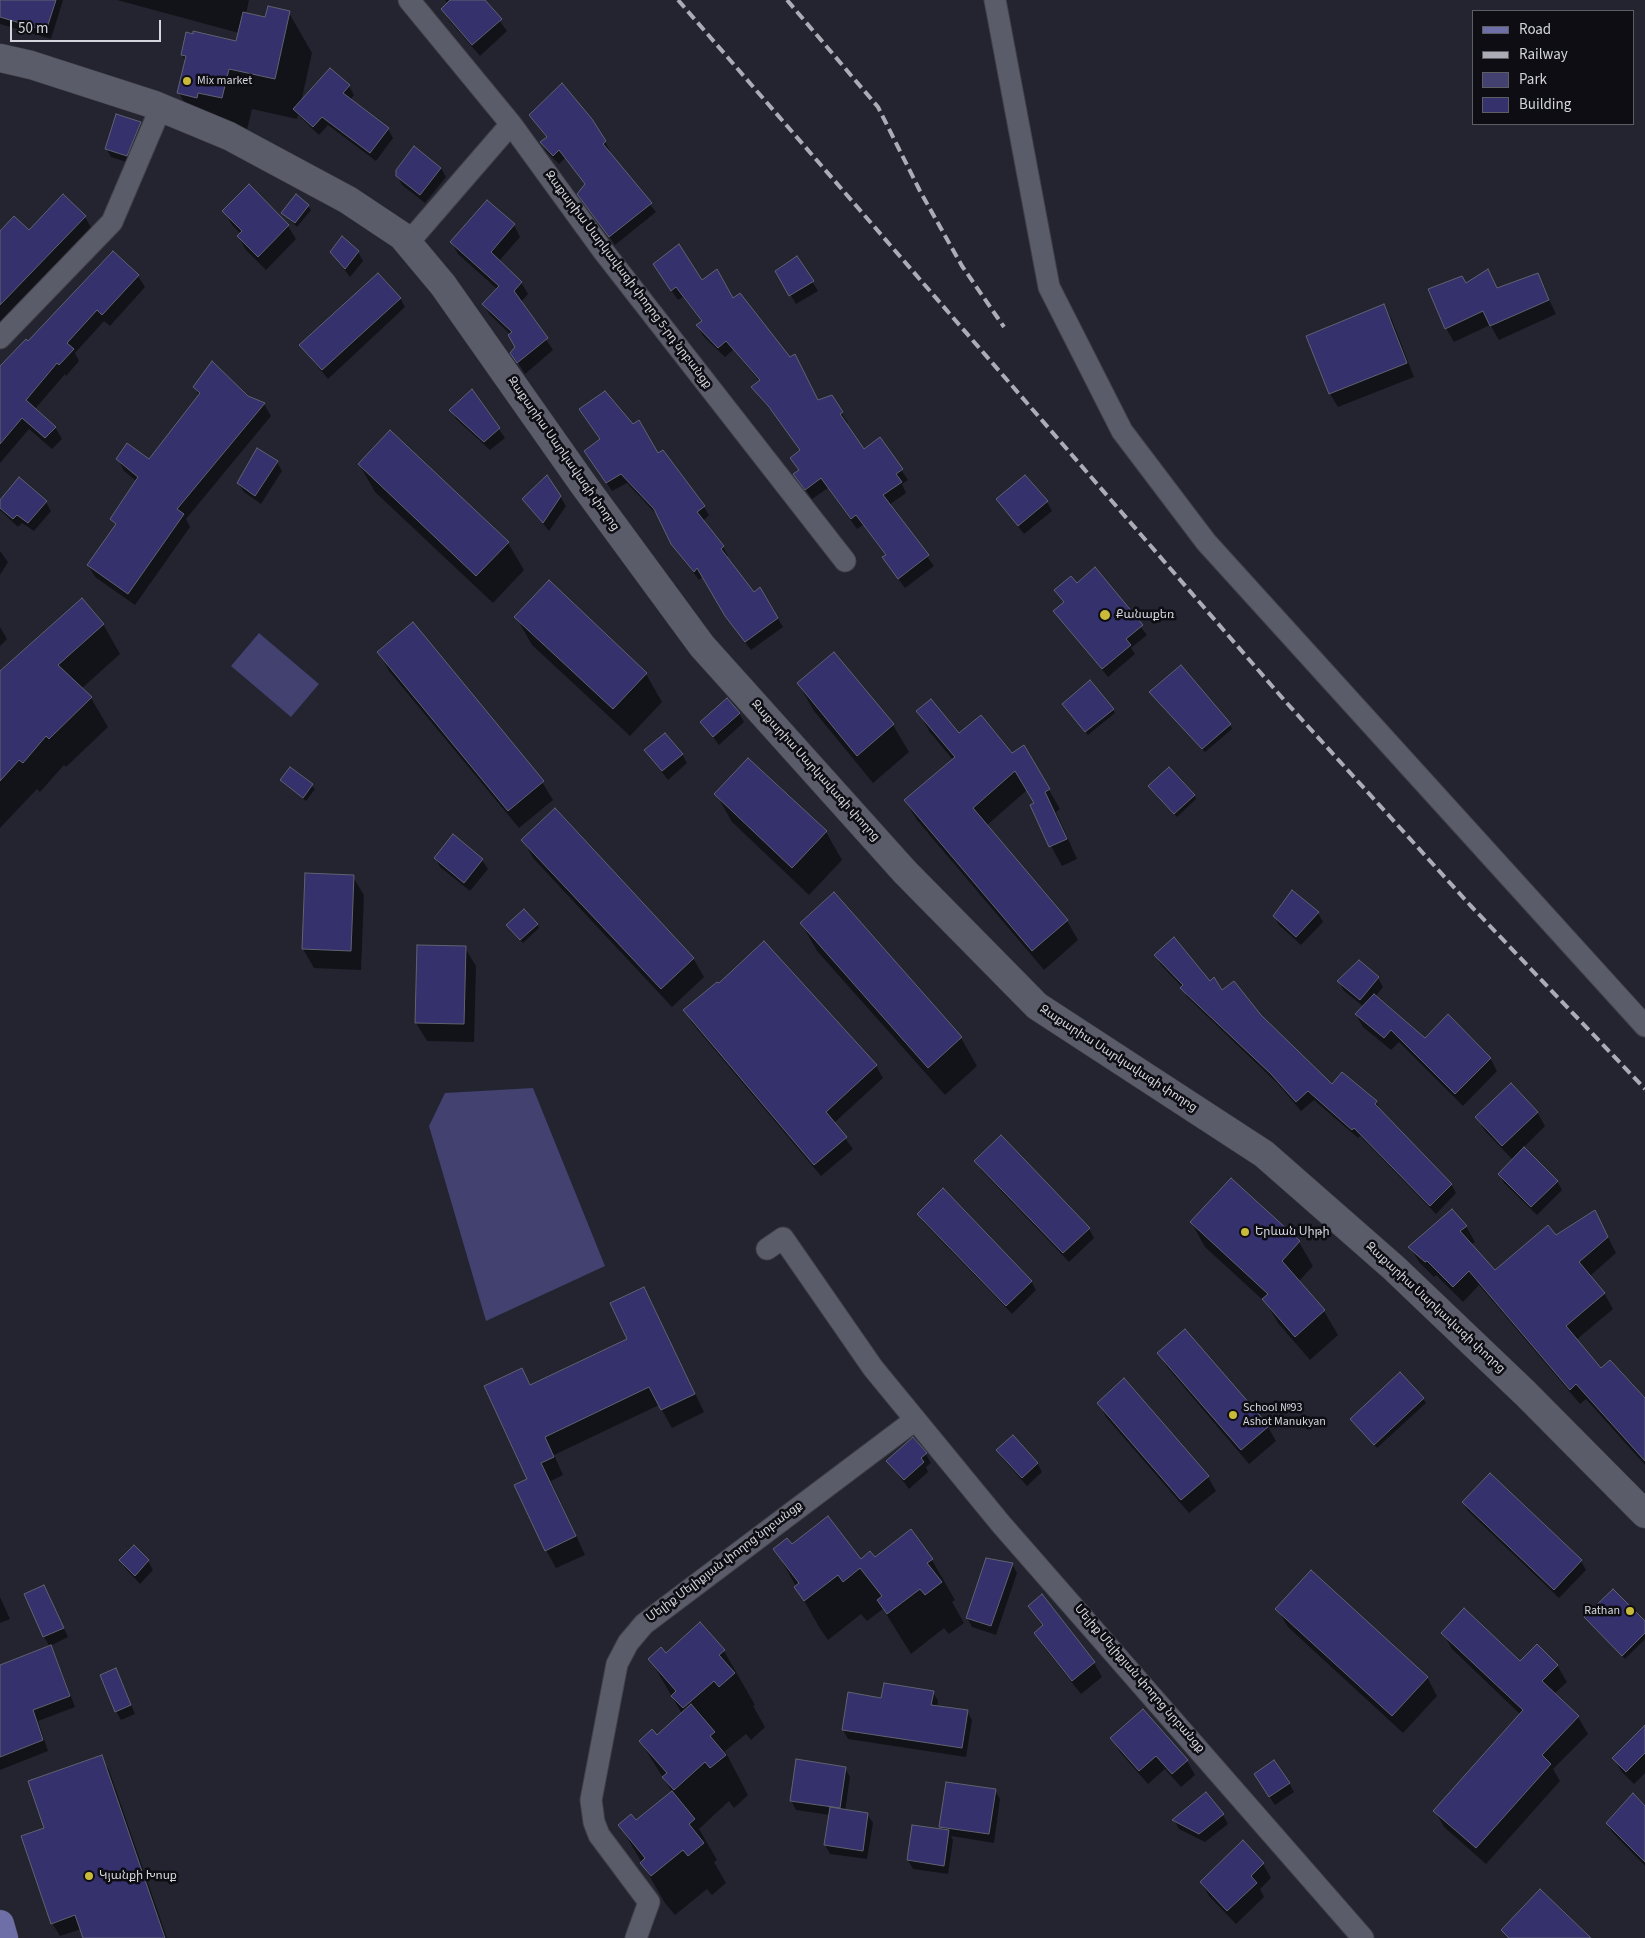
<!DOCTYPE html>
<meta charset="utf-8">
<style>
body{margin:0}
#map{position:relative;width:1645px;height:1938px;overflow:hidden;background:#23242f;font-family:"Source Sans 3",sans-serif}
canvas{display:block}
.legend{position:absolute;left:1472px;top:10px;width:162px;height:115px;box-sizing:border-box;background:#0d0d13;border:1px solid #5d5d64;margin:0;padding:6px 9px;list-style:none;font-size:15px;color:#d4d5dd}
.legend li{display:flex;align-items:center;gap:10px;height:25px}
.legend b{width:25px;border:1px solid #5d5d64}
.scale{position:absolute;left:10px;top:20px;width:151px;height:22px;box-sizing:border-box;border:2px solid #d4d5dd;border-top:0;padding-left:6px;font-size:15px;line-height:18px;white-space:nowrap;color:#d4d5dd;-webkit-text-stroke:4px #0d0d13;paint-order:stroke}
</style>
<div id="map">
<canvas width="1645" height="1938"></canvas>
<ul class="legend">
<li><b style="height:6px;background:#6f6fa7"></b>Road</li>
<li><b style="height:6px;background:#abacb5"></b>Railway</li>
<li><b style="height:14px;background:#42416f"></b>Park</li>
<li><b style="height:14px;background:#34316c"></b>Building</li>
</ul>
<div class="scale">50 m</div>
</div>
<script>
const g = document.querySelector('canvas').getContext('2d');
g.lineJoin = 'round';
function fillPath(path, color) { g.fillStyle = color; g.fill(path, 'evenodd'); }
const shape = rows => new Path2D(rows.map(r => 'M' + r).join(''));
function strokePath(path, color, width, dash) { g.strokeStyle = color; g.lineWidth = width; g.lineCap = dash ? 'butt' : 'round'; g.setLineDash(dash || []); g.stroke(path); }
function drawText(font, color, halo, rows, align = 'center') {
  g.font = font + ' "Source Sans 3","Noto Sans Armenian",sans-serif'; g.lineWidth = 5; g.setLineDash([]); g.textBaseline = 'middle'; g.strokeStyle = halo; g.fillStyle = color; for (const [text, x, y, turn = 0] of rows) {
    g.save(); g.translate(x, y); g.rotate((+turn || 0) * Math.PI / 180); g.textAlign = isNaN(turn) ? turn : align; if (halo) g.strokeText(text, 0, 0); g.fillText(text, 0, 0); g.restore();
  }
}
const green = shape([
 [259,633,319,684,291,717,231,666],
 [533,1088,605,1266,486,1321,429,1126,445,1093]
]);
const shadow = shape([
 [0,0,63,0,51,39,0,24],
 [117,0,249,0,246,14,266,19,289,13,312,53,301,102,349,86,354,95,350,100,388,129,393,138,376,161,328,125,319,135,298,115,297,119,252,109,245,138,202,133,179,93,186,62,182,55,187,34,237,43,239,33],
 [445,0,484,0,507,31,480,56,449,20,442,9,448,4],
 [530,115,605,142,610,151,608,153,656,212,615,245,584,203,586,185,565,158,559,164,546,151,541,142,547,138],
 [140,123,145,132,132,164,111,157,106,148],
 [441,168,446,177,425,203,402,185,397,175],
 [249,186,288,226,296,239,266,270,246,250,238,236,241,234,232,225,224,211],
 [63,196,85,217,92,229,0,324,0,233,29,232],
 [308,206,311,210,297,227,283,213],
 [514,225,520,237,499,261,521,282,528,294,521,302,553,350,525,374,512,353,517,347,510,334,490,315,483,304,497,289,458,254,451,242],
 [331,252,358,252,363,261,350,277],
 [797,258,818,291,796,304,777,272],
 [1488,271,1498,289,1537,275,1556,314,1499,340,1490,325,1454,342,1446,328,1466,284],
 [660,274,701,281,733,300,818,402,831,397,848,423,845,424,864,450,880,439,908,480,902,484,906,493,889,505,934,566,905,588,890,568,886,556,863,525,857,529,828,488,812,499,795,474,799,471,791,458,800,451,777,417,759,397,753,387,760,382,733,350,725,357,703,336,698,326,702,322,683,297,678,300],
 [138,276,145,287,110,326,104,321,75,353,79,361,66,376,65,374,35,409,55,427,62,439,52,449,29,429,0,463,0,368,28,343],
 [400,298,405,307,328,379,300,345],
 [1384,306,1392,320,1414,377,1338,407,1330,394],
 [194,387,247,397,264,404,271,416,186,519,190,527,135,605,95,577,88,565,116,526,112,519,136,481,124,471,118,459,150,460,199,395],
 [472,391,505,438,490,450,456,419,451,411],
 [580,410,658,455,704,507,709,515,703,521,723,547,728,556,726,558,754,594,760,589,783,627,751,650,732,625,704,576,699,580,678,553,659,517,627,483,612,491,591,460,600,440],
 [277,462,282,471,261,504,244,492,238,483],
 [359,464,508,543,524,570,493,603,375,492],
 [19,479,46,502,51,511,34,531,22,523,18,527,0,510,0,502],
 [560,496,566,506,549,531,524,499],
 [997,500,1047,502,1052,511,1024,534],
 [0,551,8,562,0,575],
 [1095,569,1147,635,1131,648,1135,654,1108,677,1055,611,1064,603,1055,591,1077,584],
 [516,617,646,674,662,702,630,736,532,645],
 [103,624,120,654,81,689,91,698,108,727,66,767,64,765,40,792,37,789,0,828,0,673],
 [0,627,7,639,0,646],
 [379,652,542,782,553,800,519,828,389,671],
 [834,653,893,725,909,752,873,783,814,711,798,683],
 [1153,696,1230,725,1232,729,1205,752],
 [1066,708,1113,709,1115,713,1088,735],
 [918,711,959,735,1011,754,1024,747,1060,809,1056,812,1077,859,1062,866,1051,846,1035,804,1027,790,986,826,1067,921,1078,940,1044,970,917,820,905,801,953,760,929,731],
 [739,713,744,722,719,745,702,722],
 [646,751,682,754,687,763,668,780],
 [291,769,315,789,306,801,282,780],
 [1152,790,1194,795,1196,799,1177,817],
 [716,794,826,832,842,860,809,895,732,822],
 [453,836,482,860,488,869,470,891,440,867,435,858],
 [523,840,693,958,704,977,672,1007,533,858],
 [353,877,364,895,361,970,314,968,303,949],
 [1318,913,1323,922,1301,945,1279,925,1274,916],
 [801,923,961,1038,977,1066,945,1095,817,951],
 [537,924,539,928,523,943,510,929],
 [465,948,476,966,474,1042,427,1041,416,1023],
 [1156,956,1210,983,1260,1015,1332,1086,1376,1102,1381,1111,1451,1184,1456,1193,1436,1214,1360,1136,1358,1138,1314,1100,1301,1111,1277,1083,1187,997,1182,987,1161,965],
 [1378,978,1383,987,1375,997,1425,1039,1490,1058,1497,1071,1463,1106,1399,1042,1391,1050,1363,1027,1356,1015,1364,1007,1344,991,1339,982],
 [685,1011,876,1066,883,1078,834,1123,853,1149,821,1176,692,1023],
 [1537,1112,1545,1126,1523,1148,1557,1181,1562,1190,1537,1215,1504,1183,1499,1174,1513,1160,1485,1131,1477,1118],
 [976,1161,1089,1229,1094,1238,1069,1262,981,1170],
 [1595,1212,1616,1253,1590,1276,1604,1293,1613,1309,1576,1340,1601,1369,1645,1400,1645,1465,1586,1399,1580,1404,1479,1285,1463,1302,1436,1275,1434,1277,1419,1262,1410,1247,1466,1226,1475,1242,1471,1245,1495,1271],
 [918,1214,1031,1281,1036,1290,1012,1314,924,1223],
 [1191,1222,1299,1242,1313,1266,1299,1281,1324,1311,1338,1335,1310,1360,1278,1323,1266,1303,1205,1247],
 [644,1288,704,1412,672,1428,659,1405,554,1455,563,1475,551,1481,585,1555,556,1568,546,1550,529,1479,522,1370,531,1386,629,1339],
 [1159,1353,1268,1427,1276,1441,1249,1464,1167,1367],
 [1423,1399,1426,1403,1377,1448,1351,1419],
 [1099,1403,1208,1477,1216,1491,1189,1513,1106,1417],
 [997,1450,1037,1463,1042,1472,1027,1486,1003,1459],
 [926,1454,931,1463,926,1467,928,1472,909,1489,888,1461],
 [1463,1503,1581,1561,1586,1570,1559,1598,1468,1511],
 [791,1546,860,1560,932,1560,955,1600,952,1602,964,1623,949,1634,944,1628,911,1654,883,1609,867,1621,861,1614,828,1640,819,1627,775,1549],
 [134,1547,148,1561,153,1570,140,1584,126,1569,120,1560],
 [1012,1564,1017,1573,996,1635,972,1627,967,1618],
 [44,1586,68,1637,50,1646,56,1657,75,1707,38,1721,48,1751,0,1770,0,1666,50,1647,44,1637,26,1594],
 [1042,1596,1094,1663,1102,1677,1081,1694,1044,1647,1036,1633,1043,1627,1029,1606],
 [0,1597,10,1619,0,1623],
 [1277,1609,1427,1677,1437,1696,1403,1733,1288,1627],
 [1586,1618,1645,1623,1645,1639,1625,1659],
 [1443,1633,1520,1663,1557,1665,1567,1682,1554,1694,1578,1717,1588,1734,1553,1769,1560,1781,1486,1864,1444,1827,1435,1811,1521,1715,1452,1649],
 [724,1651,755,1705,753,1706,765,1727,751,1740,746,1734,725,1751,748,1795,734,1808,729,1801,699,1829,717,1860,714,1862,726,1883,712,1895,707,1889,675,1915,665,1903,620,1825,636,1822,672,1792,640,1741,657,1737,682,1714,650,1659,666,1654],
 [120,1679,135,1714,121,1720,116,1711],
 [933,1692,938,1701,937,1707,967,1711,972,1720,966,1757,848,1739,843,1730,882,1699],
 [1645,1727,1645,1773,1634,1784,1621,1771,1614,1758],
 [1112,1738,1187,1761,1195,1775,1181,1787,1165,1769,1148,1784,1120,1752],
 [101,1757,109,1770,167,1938,84,1938,81,1929,60,1936,52,1923,46,1828],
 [845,1768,850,1777,845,1811,867,1814,873,1823,867,1859,830,1854,825,1845,830,1815,796,1810,791,1800],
 [1260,1783,1289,1783,1294,1792,1275,1805],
 [995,1790,1000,1799,994,1843,951,1836,953,1840,948,1874,913,1869,908,1860,943,1831,941,1826],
 [1645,1807,1645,1866,1612,1832,1607,1823],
 [1223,1815,1228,1824,1205,1842,1179,1829,1174,1820],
 [1243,1842,1263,1864,1271,1878,1260,1889,1264,1897,1236,1924,1209,1896,1201,1882]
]);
const building = shape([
 [0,0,56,0,46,31,0,17,0,0],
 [450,0,485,0,502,19,472,45,441,9,450,0],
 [268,6,290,11,275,79,229,69,222,98,198,93,197,98,177,93,186,56,181,55,186,32,193,34,193,31,236,41,243,12,265,17,268,6],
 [330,68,350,85,343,93,389,128,370,153,322,117,313,127,293,109,330,68],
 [562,83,592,119,606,141,603,144,652,203,609,237,577,194,585,184,559,150,553,156,540,142,547,137,529,115,562,83],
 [116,114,141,122,127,156,105,149,116,114],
 [414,146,441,168,420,195,396,176,396,170,414,146],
 [249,184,289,225,258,257,237,236,242,231,222,211,249,184],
 [63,194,86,216,0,305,0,231,14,216,29,230,63,194],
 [296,194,309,205,295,223,281,213,296,194],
 [487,200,515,224,491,252,522,282,514,291,548,338,517,363,510,353,515,347,508,335,512,332,482,304,499,286,450,242,487,200],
 [342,236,359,251,345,269,330,252,342,236],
 [679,244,702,280,717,269,733,298,740,293,790,357,795,354,818,400,832,395,843,412,840,414,864,449,880,437,903,469,896,474,902,482,883,495,929,555,898,579,882,557,886,555,856,515,851,519,821,478,805,490,793,474,799,470,790,458,800,450,769,407,751,387,760,380,726,341,718,348,696,325,702,321,676,287,671,291,653,264,679,244],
 [113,251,139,275,102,315,97,310,67,343,74,349,59,365,57,363,26,400,56,427,45,438,22,418,0,444,0,366,26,339,28,341,113,251],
 [797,256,814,281,789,296,775,271,797,256],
 [1488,269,1497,288,1538,273,1549,300,1490,326,1483,311,1445,329,1428,289,1462,276,1466,283,1488,269],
 [378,273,401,298,322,370,299,345,378,273],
 [1384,304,1407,363,1329,394,1306,336,1384,304],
 [212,361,248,396,265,403,177,509,184,514,128,594,87,565,116,524,110,519,138,477,116,459,127,443,149,459,200,393,193,387,212,361],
 [472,389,500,428,484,442,449,410,472,389],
 [605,391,633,424,639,420,658,453,663,450,705,506,697,512,724,546,721,549,754,592,760,587,778,618,745,642,725,616,697,568,694,572,671,544,654,509,621,474,606,483,584,451,600,439,579,409,605,391],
 [390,430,509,542,476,576,358,464,390,430],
 [257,448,278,461,255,496,237,483,257,448],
 [547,475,561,496,543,523,522,499,547,475],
 [1025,475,1048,501,1018,526,996,499,1025,475],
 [19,477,47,501,28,523,17,515,13,519,0,508,0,500,19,477],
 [1095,567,1143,625,1126,639,1131,645,1102,669,1053,611,1064,602,1054,590,1071,576,1077,583,1095,567],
 [549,580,647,673,613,709,514,617,549,580],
 [82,598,104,624,58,665,92,697,49,739,46,736,23,763,19,760,0,781,0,671,82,598],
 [413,622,544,781,508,811,377,652,413,622],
 [834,652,894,724,857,756,797,683,834,652],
 [1181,665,1231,724,1202,749,1149,692,1181,665],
 [1090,680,1114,709,1085,732,1062,704,1090,680],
 [727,698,740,713,713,737,700,722,727,698],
 [931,699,959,733,981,715,1012,753,1024,745,1050,789,1045,792,1067,839,1049,847,1030,805,1034,803,1015,771,973,808,1068,920,1032,951,904,800,955,757,916,711,931,699],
 [665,733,683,754,662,771,644,750,665,733],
 [748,758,827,831,792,868,714,794,748,758],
 [290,767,313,784,303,798,280,780,290,767],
 [1169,767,1195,795,1174,814,1148,786,1169,767],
 [555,808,694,958,661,989,521,840,555,808],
 [453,834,483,859,464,883,434,858,453,834],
 [305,873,354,875,351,951,302,949,305,873],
 [1292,890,1319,912,1296,937,1273,916,1292,890],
 [834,892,962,1037,928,1068,800,923,834,892],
 [524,909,538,924,520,940,506,925,524,909],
 [1174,937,1210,981,1214,977,1222,990,1234,981,1261,1015,1332,1084,1342,1072,1377,1101,1375,1104,1452,1184,1430,1206,1354,1128,1352,1130,1308,1091,1296,1102,1271,1074,1180,988,1183,985,1154,955,1174,937],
 [764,941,877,1065,826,1112,847,1137,814,1165,683,1010,717,982,719,983,764,941],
 [417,945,466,946,464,1024,415,1023,417,945],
 [1359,960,1379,977,1360,1000,1337,981,1359,960],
 [1374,994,1425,1038,1448,1014,1491,1058,1455,1094,1391,1030,1384,1038,1355,1014,1374,994],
 [1511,1083,1538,1112,1502,1146,1475,1117,1511,1083],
 [1001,1135,1090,1228,1063,1253,974,1161,1001,1135],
 [1524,1147,1558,1181,1531,1207,1498,1174,1524,1147],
 [1231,1178,1300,1241,1282,1261,1325,1310,1295,1337,1262,1299,1268,1294,1190,1222,1231,1178],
 [943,1188,1032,1281,1006,1306,917,1214,943,1188],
 [1452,1209,1467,1226,1460,1231,1495,1270,1548,1225,1556,1235,1595,1210,1608,1237,1579,1262,1605,1293,1566,1326,1601,1368,1610,1360,1645,1398,1645,1461,1576,1384,1570,1390,1469,1271,1453,1287,1427,1261,1425,1262,1408,1247,1452,1209],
 [644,1287,695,1394,661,1410,649,1387,545,1437,554,1457,541,1463,576,1536,545,1551,514,1485,527,1479,484,1386,522,1368,530,1385,627,1339,610,1303,644,1287],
 [1185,1329,1269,1426,1241,1450,1157,1353,1185,1329],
 [1400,1372,1424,1398,1374,1445,1350,1419,1400,1372],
 [1124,1378,1209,1476,1181,1500,1097,1403,1124,1378],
 [1013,1435,1038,1463,1022,1478,996,1450,1013,1435],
 [913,1437,927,1453,921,1458,924,1462,904,1480,886,1461,913,1437],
 [1490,1473,1582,1560,1554,1590,1462,1502,1490,1473],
 [828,1516,861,1559,870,1551,875,1557,911,1529,933,1559,927,1563,942,1582,925,1595,920,1589,887,1614,877,1600,882,1596,860,1568,843,1582,838,1575,804,1601,794,1587,799,1583,773,1549,787,1538,792,1544,828,1516],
 [134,1545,149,1560,135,1576,119,1560,134,1545],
 [986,1558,1013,1563,991,1626,966,1618,986,1558],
 [1311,1570,1428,1677,1392,1716,1275,1609,1311,1570],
 [44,1585,64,1628,43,1637,24,1594,44,1585],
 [1613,1589,1645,1621,1645,1633,1622,1656,1584,1617,1613,1589],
 [1042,1594,1095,1662,1072,1681,1034,1633,1043,1625,1028,1606,1042,1594],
 [1464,1608,1520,1661,1537,1644,1558,1665,1542,1681,1579,1716,1542,1755,1551,1764,1476,1848,1433,1811,1523,1710,1441,1633,1464,1608],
 [700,1622,725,1650,719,1655,735,1673,719,1687,714,1681,683,1708,671,1696,676,1691,648,1659,661,1647,666,1653,700,1622],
 [51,1645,70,1696,33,1710,43,1740,0,1757,0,1665,51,1645],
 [116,1668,131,1705,115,1712,100,1675,116,1668],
 [884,1683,934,1691,931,1705,968,1710,962,1748,842,1730,848,1692,881,1698,884,1683],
 [691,1704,715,1732,710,1736,726,1755,710,1768,705,1762,674,1790,662,1777,667,1773,639,1741,652,1729,657,1735,691,1704],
 [1143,1709,1188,1760,1172,1774,1156,1756,1139,1771,1110,1738,1143,1709],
 [1645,1725,1645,1753,1626,1772,1612,1758,1645,1725],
 [102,1755,165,1938,83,1938,75,1915,51,1924,21,1836,44,1828,28,1781,102,1755],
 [796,1759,846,1767,840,1808,790,1801,796,1759],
 [1274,1760,1290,1783,1269,1797,1254,1774,1274,1760],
 [946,1782,996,1789,989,1834,939,1827,946,1782],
 [672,1791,695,1819,689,1824,704,1843,688,1856,683,1850,651,1876,640,1863,645,1858,618,1825,631,1814,636,1820,672,1791],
 [1206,1792,1224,1814,1199,1834,1172,1820,1206,1792],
 [1633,1793,1645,1806,1645,1862,1606,1823,1633,1793],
 [830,1807,868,1813,863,1851,824,1845,830,1807],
 [912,1825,949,1830,944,1866,907,1860,912,1825],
 [1243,1840,1264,1863,1251,1876,1257,1883,1227,1911,1200,1882,1243,1840],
 [1540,1889,1591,1938,1509,1938,1501,1930,1540,1889]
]);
const minor = shape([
 [409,0,511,124,604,252,845,561],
 [995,0,1049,287,1122,431,1206,542,1645,1026],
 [408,243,511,124],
 [0,338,112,222,161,107],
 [767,1249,783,1238,873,1368,1001,1524,1363,1938],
 [636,1938,649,1902,599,1835,594,1822,591,1800,617,1664,628,1643,644,1624,915,1420]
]);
const secondary = shape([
 [0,58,31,65,152,104,229,136,348,200,402,236,443,285,583,484,702,646,905,872,1037,1006,1264,1154,1394,1268,1525,1393,1645,1514]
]);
const primary = shape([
 [0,1924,4,1938]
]);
const rail = shape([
 [678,0,1285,701,1470,905,1645,1089],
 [787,0,878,107,920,191,962,266,1004,327]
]);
const markers = [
 [187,81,5,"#c9ba3a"],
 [1105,615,6,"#c9ba3a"],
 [1245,1232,5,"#c9ba3a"],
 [1233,1415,5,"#c9ba3a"],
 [1630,1611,5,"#c9ba3a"],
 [89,1876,5,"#c9ba3a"]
];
const poiNames = [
 ["Mix market",197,81],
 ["Քանաքեռ",1116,615],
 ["Երևան Սիթի",1255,1232],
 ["School №93",1243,1408],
 ["Ashot Manukyan",1243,1422],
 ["Rathan",1620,1611,"right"],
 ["Կյանքի Խոսք",99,1876]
];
const streetNames = [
 ["Զաքարիա Սարկավագի փողոց 5-րդ նրբանցք",628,280,53],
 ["Զաքարիա Սարկավագի փողոց",563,454,55],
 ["Զաքարիա Սարկավագի փողոց",815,771,48],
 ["Զաքարիա Սարկավագի փողոց",1118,1059,33],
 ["Զաքարիա Սարկավագի փողոց",1435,1308,43],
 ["Մելիք Մելիքյան փողոց նրբանցք",725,1562,-37],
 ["Մելիք Մելիքյան փողոց նրբանցք",1139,1679,49]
];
fillPath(green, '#42416f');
fillPath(shadow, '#0007');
fillPath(building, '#34316c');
strokePath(building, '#616270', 1);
strokePath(minor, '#41414a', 23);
strokePath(secondary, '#41414a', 29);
strokePath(primary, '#41414a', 29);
strokePath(minor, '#5b5c6a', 21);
strokePath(secondary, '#5b5c6a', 28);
strokePath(primary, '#6f6fa7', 28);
strokePath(rail, '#abacb5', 4, [10, 5]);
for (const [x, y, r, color] of markers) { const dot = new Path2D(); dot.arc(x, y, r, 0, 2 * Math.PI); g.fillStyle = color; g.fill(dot); strokePath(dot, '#0d0d13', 2); }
drawText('12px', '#d4d5dd', '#0d0d13', poiNames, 'left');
drawText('12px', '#d4d5dd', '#0d0d13', streetNames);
</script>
